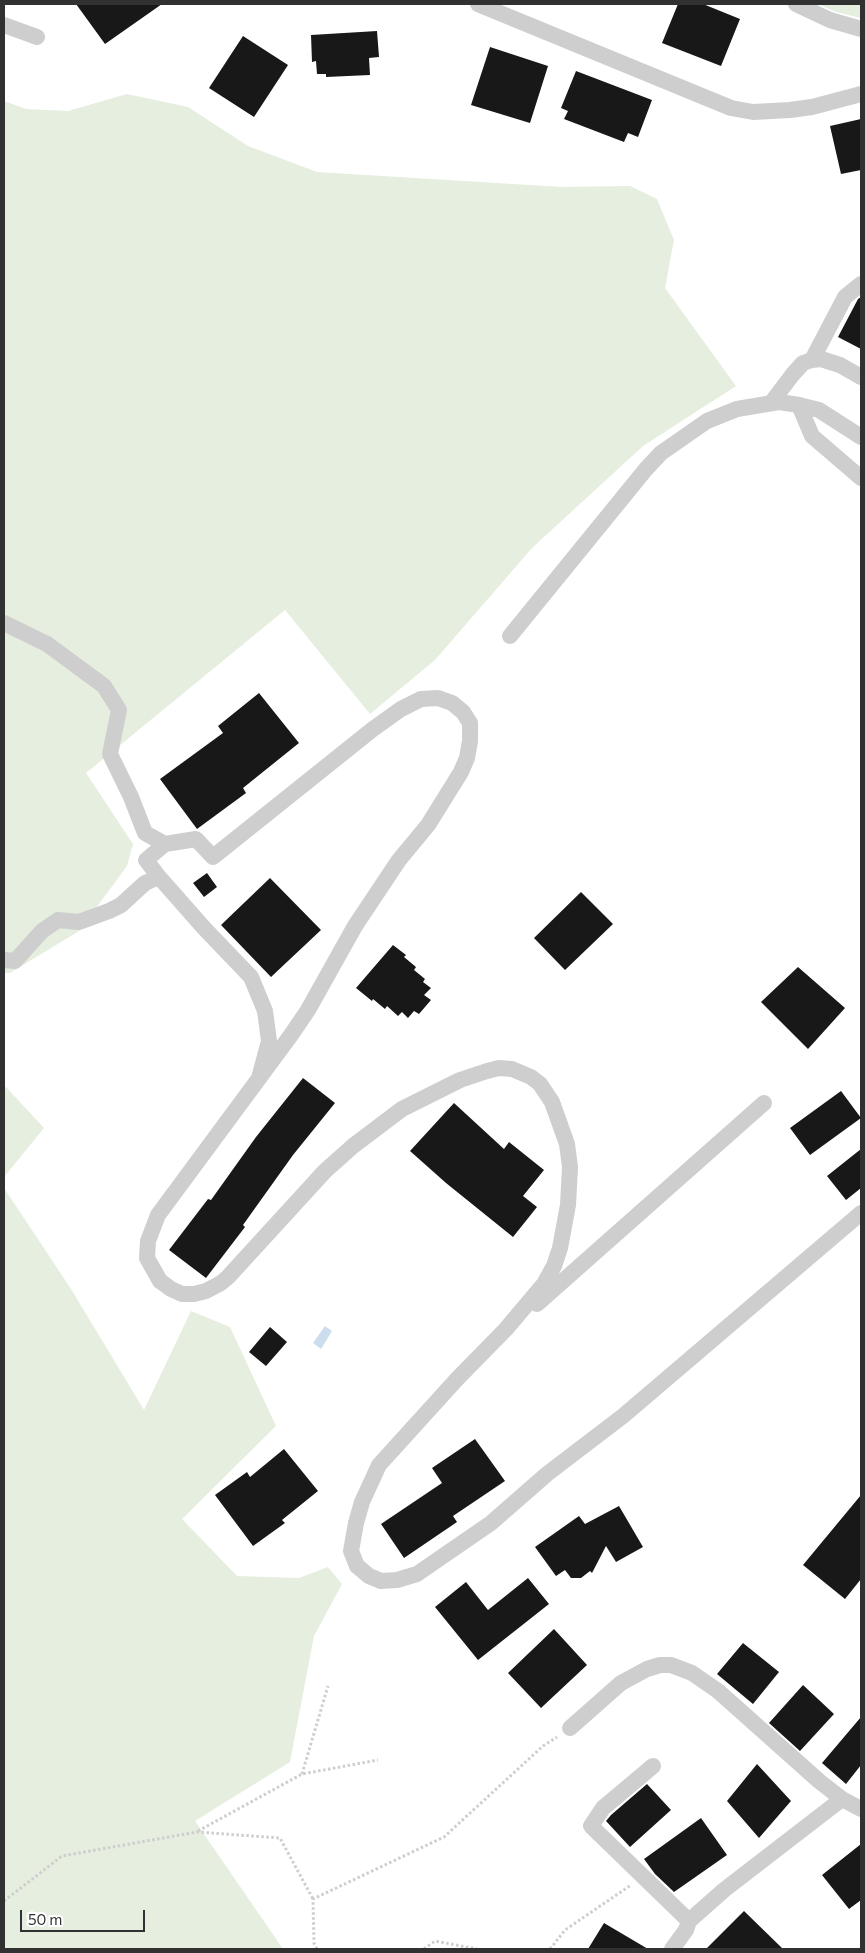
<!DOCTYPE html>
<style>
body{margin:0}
#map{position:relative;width:865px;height:1953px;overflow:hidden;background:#fff;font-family:Commissioner,sans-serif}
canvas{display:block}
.frame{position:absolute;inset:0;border:5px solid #313131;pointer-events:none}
.scale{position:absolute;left:20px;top:1910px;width:125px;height:22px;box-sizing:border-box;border:2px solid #313131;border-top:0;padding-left:6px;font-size:15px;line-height:18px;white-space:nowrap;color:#313131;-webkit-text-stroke:4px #fff;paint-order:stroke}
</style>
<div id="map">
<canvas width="865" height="1953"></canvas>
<div class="frame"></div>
<div class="scale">50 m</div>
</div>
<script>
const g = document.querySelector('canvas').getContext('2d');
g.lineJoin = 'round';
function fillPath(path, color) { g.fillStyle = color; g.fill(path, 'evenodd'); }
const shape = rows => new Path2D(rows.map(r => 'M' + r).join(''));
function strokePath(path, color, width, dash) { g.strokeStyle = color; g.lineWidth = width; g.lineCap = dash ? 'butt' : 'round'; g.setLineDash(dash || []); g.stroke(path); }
const green = shape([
 [818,4,861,4,861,18,836,12],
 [127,94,188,107,248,146,317,172,562,187,630,186,657,199,674,240,665,288,736,386,643,446,532,548,435,660,370,714,285,610,86,773,133,844,127,866,79,931,10,973,4,973,4,101,26,109,68,111],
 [6,1087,44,1128,4,1177,4,1088],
 [4,1188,71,1289,144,1410,191,1311,230,1327,276,1426,182,1519,237,1576,299,1578,328,1567,342,1584,314,1636,290,1762,195,1821,283,1949,4,1949]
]);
const water = shape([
 [325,1326,332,1331,321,1349,313,1343]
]);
const building = shape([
 [76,4,162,4,105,44],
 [678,4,703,4,740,19,721,66,662,43],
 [377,31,379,57,369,58,370,75,326,77,326,74,317,74,316,61,312,62,311,35],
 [243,36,288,65,254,117,209,88],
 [490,47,548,66,530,123,471,105],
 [576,71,652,100,638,137,628,133,624,142,564,119,568,111,561,108],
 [861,119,861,170,841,174,830,126],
 [861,297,861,349,838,337,858,299],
 [259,693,299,743,243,788,246,793,197,829,160,779,223,733,218,726],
 [207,873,217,887,204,897,193,883],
 [270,878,321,930,271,977,221,925],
 [581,892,613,924,565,970,534,938],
 [393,945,406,955,404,957,416,967,414,970,425,979,423,982,431,988,424,995,431,1000,419,1014,414,1011,408,1018,402,1012,398,1016,387,1006,385,1009,373,999,372,1001,356,988],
 [798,967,845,1008,808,1049,761,1002],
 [303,1078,335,1103,293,1155,243,1225,245,1227,206,1278,169,1250,208,1199,211,1200,256,1137],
 [841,1091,861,1118,810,1155,790,1128],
 [454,1103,504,1149,509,1142,544,1170,523,1196,537,1207,513,1237,446,1183,410,1151],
 [861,1149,861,1188,846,1200,827,1176],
 [270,1327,287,1342,266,1366,249,1352],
 [475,1439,505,1481,453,1516,457,1522,404,1558,381,1524,442,1483,432,1468],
 [284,1449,318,1491,282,1520,285,1523,253,1546,215,1495,247,1472,250,1477],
 [861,1495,861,1579,845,1599,803,1565],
 [619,1506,643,1547,616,1562,606,1546,592,1573,590,1571,581,1578,571,1578,565,1570,556,1576,535,1547,579,1516,585,1524],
 [528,1578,549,1604,478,1660,435,1607,466,1582,488,1610],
 [554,1629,587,1665,541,1708,508,1673],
 [743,1643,779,1672,753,1704,717,1674],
 [803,1685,834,1714,800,1751,769,1723],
 [861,1717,861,1765,846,1784,822,1763],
 [757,1764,791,1801,759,1838,727,1801],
 [647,1784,671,1810,630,1847,606,1821,611,1815],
 [701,1818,727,1855,674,1892,655,1874,644,1859],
 [861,1844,861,1900,849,1909,822,1875],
 [744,1911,783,1949,706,1949],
 [604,1923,648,1949,588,1949]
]);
const path = shape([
 [302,1774,328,1686],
 [198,1831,302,1774,378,1760],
 [4,1901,62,1856,197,1832,280,1838,313,1899],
 [317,1949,314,1943,313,1899,444,1837,543,1746,557,1737],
 [424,1949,435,1941,477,1949],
 [550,1949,565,1930,631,1885]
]);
const minor = shape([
 [478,4,731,108,753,112,790,110,812,107,861,94],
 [796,4,830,20,861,29],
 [4,25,37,37],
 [812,360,845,297,861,284],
 [771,403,793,374,803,363,812,360,821,359,840,365,861,377],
 [799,405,812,436,861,478],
 [4,623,47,644,104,686,119,710,110,754,131,797,145,833,165,844],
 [510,636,646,469,661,453,707,421,737,409,779,402,799,405,819,410,861,437],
 [4,960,15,961,42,931,58,920,79,922,109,911,121,905,145,883,159,877],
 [259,1078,269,1041,265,1011,251,977,204,928,159,877,146,860,165,844,196,839,213,857,373,729,401,709,421,699,438,698,452,703,463,712,470,723,470,741,467,758,461,772,428,825,399,860,355,926,308,1010,291,1035,158,1215,148,1241,147,1258,160,1281,171,1289,182,1294,194,1294,206,1291,221,1283,228,1277,325,1171,353,1146,402,1109,460,1080,487,1071,499,1068,512,1069,531,1077,540,1084,552,1102,567,1144,570,1167,568,1205,560,1248,554,1266,544,1284,506,1329,457,1379,379,1465,362,1502,356,1523,351,1551,357,1566,369,1576,381,1581,397,1580,417,1574,491,1523,547,1474,623,1416,861,1213],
 [537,1304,764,1103],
 [570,1728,621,1683,647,1669,660,1665,671,1665,692,1673,718,1691,819,1781,842,1799,861,1809],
 [653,1766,603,1808,591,1826,689,1921],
 [672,1949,686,1930,689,1921,724,1890,842,1799]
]);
fillPath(green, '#e5eedf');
fillPath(water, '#ccdded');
fillPath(building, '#181818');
strokePath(path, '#cecece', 3, [2.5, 2.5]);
strokePath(minor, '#cecece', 16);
</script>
